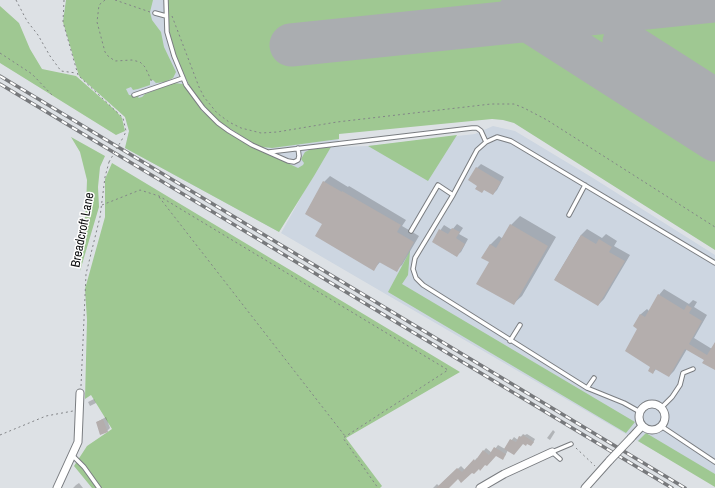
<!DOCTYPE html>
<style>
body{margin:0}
canvas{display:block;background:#dde1e5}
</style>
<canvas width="715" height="488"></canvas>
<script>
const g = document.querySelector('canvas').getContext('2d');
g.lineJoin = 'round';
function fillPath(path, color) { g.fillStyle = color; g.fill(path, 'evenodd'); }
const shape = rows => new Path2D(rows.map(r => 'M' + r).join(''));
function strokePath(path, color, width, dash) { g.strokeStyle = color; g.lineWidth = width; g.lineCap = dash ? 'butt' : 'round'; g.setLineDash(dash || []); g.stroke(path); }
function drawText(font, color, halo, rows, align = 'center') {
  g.font = font + ' "Archivo Narrow",sans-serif'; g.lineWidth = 3; g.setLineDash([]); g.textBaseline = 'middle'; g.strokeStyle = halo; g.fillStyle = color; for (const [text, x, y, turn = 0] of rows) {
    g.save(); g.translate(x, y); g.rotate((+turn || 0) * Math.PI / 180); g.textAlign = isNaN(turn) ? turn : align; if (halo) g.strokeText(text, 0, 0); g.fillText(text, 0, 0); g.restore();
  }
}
const built = shape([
 [66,0,715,0,534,114,338,124,339,147,368,146,475,134,493,126,515,131,593,178,715,255,715,486,281,233,304,192,279,232,125,148,129,131,125,117,80,76,63,19]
]);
const green = shape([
 [66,0,153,0,150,12,152,20,161,32,164,47,176,72,173,78,165,82,156,83,153,80,150,81,150,85,138,89,133,90,131,87,126,89,129,95,139,96,138,98,142,97,145,94,174,83,183,84,202,111,228,133,247,144,298,168,303,165,304,163,301,159,305,152,311,149,331,147,314,176,279,232,125,148,129,131,125,117,79,76,63,22],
 [168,0,715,0,715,250,514,123,503,120,492,119,339,134,339,139,272,148,262,147,254,144,217,120,204,106,191,89,176,58,171,39,168,25],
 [0,6,19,23,30,49,42,69,76,76,116,111,122,118,125,131,116,135,0,63],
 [457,135,428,181,368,146],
 [71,137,105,156,100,167,98,187,99,207,80,271,86,207,87,180,80,152],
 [112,163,460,372,346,438,382,486,380,488,92,488,74,466,87,446,112,429,91,395,85,399,87,320,85,289,105,217,105,179],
 [410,251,408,275,402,284,635,422,626,433,388,292],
 [646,433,715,474,715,487,638,441]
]);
const shadow = shape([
 [481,164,504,177,497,190,493,194,479,185,477,168],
 [330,176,348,187,349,186,406,220,402,226,419,236,402,265,396,270,381,261,373,270,324,224,306,213,324,182],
 [520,216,556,237,522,296,513,304,490,262,490,245,499,236,503,239,511,225],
 [457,224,463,228,459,234,468,239,461,252,456,256,433,241,444,225,452,230],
 [587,229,602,238,606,234,617,241,614,246,630,255,604,299,598,305,555,279,581,235],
 [664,289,689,304,693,300,697,302,694,307,707,315,694,338,712,349,715,343,715,369,705,360,687,349,674,371,669,376,656,369,653,373,652,366,639,329,634,326,641,314,647,309,649,311,659,295],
 [94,399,96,403,90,406,88,402],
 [106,417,110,428,107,431,97,422],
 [553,430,555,432,550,440,547,438],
 [523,434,525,435,527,434,535,439,533,443,523,443,508,450,505,456,496,455,485,464,458,478,448,488,433,488,437,484,439,486,461,466,465,470,477,458,478,458,486,448,492,453,498,445,505,449,514,437,518,440],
 [79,483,83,488,73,488,76,485]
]);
const runway = shape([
 [518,14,715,140],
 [624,42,715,100],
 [291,45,715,1]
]);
const building = shape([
 [476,167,501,182,493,195,484,190,482,193,475,189,477,186,468,180],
 [323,181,342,192,342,191,401,225,397,232,414,242,397,272,379,262,374,271,315,236,322,224,305,214],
 [510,224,548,246,514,305,476,284,489,262,481,258,490,244,496,248],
 [452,228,460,232,456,238,465,244,457,257,432,242,439,229,448,234],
 [581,235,596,244,599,239,612,247,609,252,625,261,598,306,554,280],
 [658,294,684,310,687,305,692,308,689,313,702,321,689,344,707,355,715,342,715,370,702,363,704,360,685,349,669,377,655,369,653,374,648,371,650,367,625,351,637,329,633,326,640,314,645,317],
 [103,419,108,432,100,435,96,422],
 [523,435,534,442,531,446,527,444,526,446,523,444,514,455,504,449,510,439,516,442,519,436,522,437],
 [494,447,506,454,503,460,496,456,487,466,485,465,480,471,479,469,474,474,472,473,461,483,458,479,449,488,436,488,457,468,462,472,474,459,475,461,483,450,489,455]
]);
const path = shape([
 [16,0,27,21,38,35,50,56,61,71,76,73],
 [64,0,63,22,78,75,123,118,126,131,124,136],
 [105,0,99,5,97,22,105,52,108,56,115,61,132,60,140,62,145,67,152,82],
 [115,0,150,12],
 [172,16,199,87,204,97,217,113,229,122,241,128,261,133,277,132,337,122,491,104,514,104,524,108,547,120,715,227],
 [0,53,32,74,52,95],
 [159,197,345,436],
 [102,205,140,190,159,196,448,370,343,438,378,488],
 [81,386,86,274,100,217,105,177,109,162],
 [0,435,46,416,73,411],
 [576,448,595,466]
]);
const lane = shape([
 [166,0,167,32,174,56,186,85,203,108,218,123,229,131,252,145,288,161,294,162,298,160,299,156,298,148],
 [155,13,166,16],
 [134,95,183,78],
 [269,152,472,128,477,128,481,131,486,142],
 [569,215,585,185],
 [411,231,438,185,453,195],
 [510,341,520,325],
 [587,388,594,378],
 [661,408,672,397,680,385,683,373,693,369],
 [640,412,624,403,587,388,423,285,416,278,413,269,415,258,453,195,477,150,486,142,497,137,511,141,715,263],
 [661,426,715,462],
 [72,455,84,467,99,488],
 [560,459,552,452,571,444]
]);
const street = shape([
 '639 417a13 13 0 1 1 26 0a13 13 0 1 1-26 0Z',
 [631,438,642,426],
 [57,488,78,442,80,393],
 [480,488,504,474,552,452],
 [585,488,610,460]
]);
const rail = shape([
 [0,76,685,488],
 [0,84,672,488]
]);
const pathBridge = shape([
 [109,162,124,136]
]);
const streetBridge = shape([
 [610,460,631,438]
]);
const streetNames = [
 ["Breadcroft Lane",83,230,-79]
];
fillPath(built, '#cdd6e1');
fillPath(green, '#9fc892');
fillPath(shadow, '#0003');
strokePath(runway, '#aaadb0', 43);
fillPath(building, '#b4aead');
strokePath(lane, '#7a7d81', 5.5);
strokePath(street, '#7a7d81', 9);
strokePath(path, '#828487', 1, [2, 3]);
strokePath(lane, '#fff', 3.5);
strokePath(street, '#fff', 7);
strokePath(rail, '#77797c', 3.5);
strokePath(rail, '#fff', 2, [6]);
strokePath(streetBridge, '#7a7d81', 9, []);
strokePath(pathBridge, '#828487', 1, [2, 3]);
strokePath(streetBridge, '#fff', 7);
drawText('13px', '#0d0e10', '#fff', streetNames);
</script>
